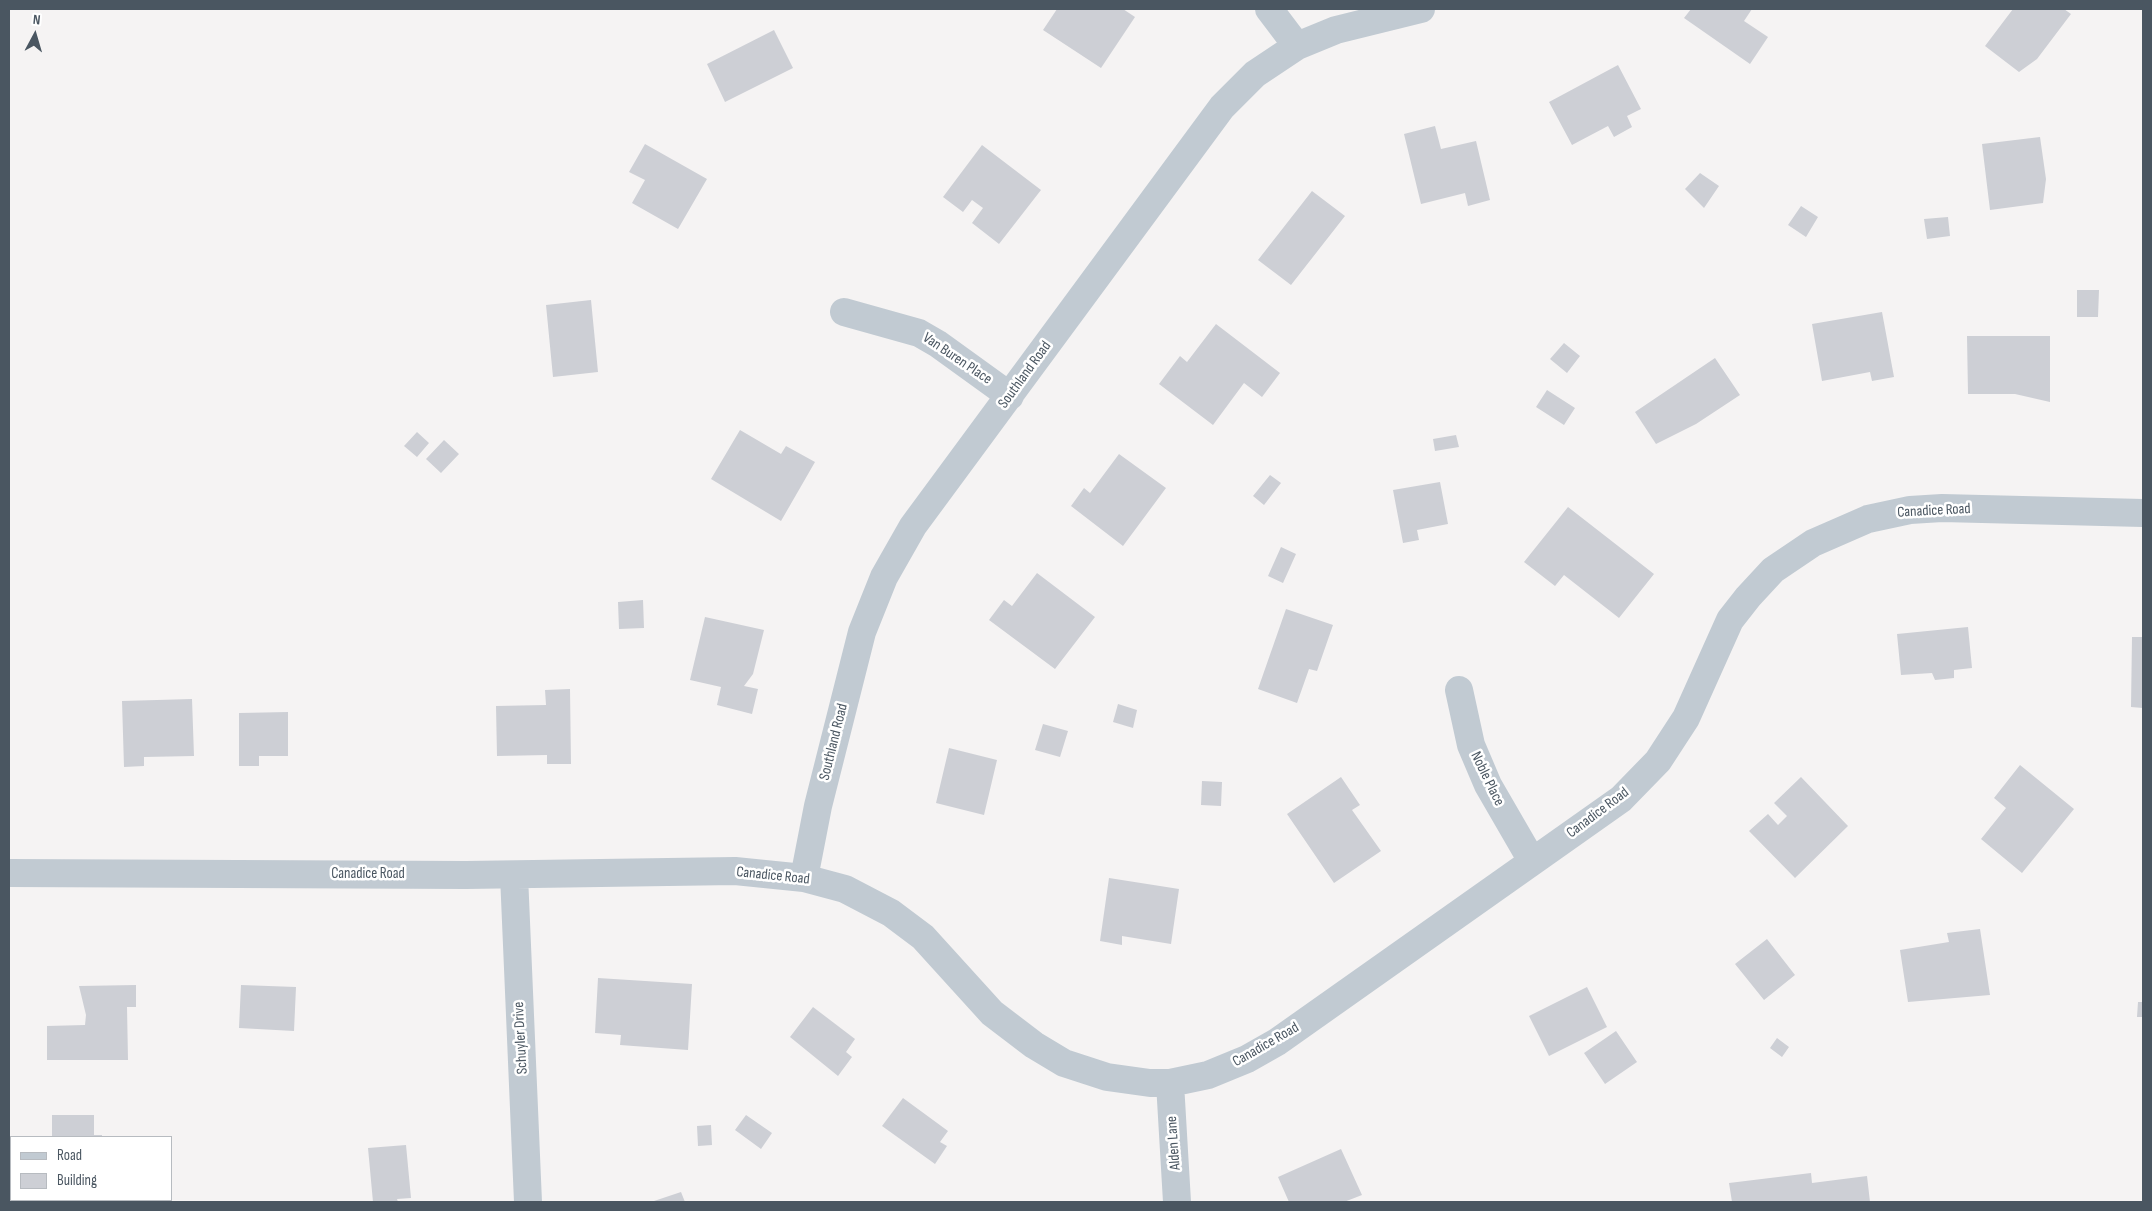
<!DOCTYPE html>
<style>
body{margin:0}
#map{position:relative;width:2152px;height:1211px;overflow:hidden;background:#f5f3f3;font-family:"Sofia Sans Condensed",sans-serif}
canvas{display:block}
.frame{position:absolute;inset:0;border:10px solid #4a5661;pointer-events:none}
.legend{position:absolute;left:10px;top:1136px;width:162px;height:65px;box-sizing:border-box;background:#fff;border:1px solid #b7bbc0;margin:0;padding:6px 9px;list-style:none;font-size:15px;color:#4a5661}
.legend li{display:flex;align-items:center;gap:10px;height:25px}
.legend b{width:25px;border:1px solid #b7bbc0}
.north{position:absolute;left:10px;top:10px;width:50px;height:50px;-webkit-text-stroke:4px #fff;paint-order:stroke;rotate:6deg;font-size:14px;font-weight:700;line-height:20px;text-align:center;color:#4a5661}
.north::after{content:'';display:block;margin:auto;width:18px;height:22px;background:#4a5661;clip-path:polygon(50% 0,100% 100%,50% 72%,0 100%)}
</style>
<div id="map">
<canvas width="2152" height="1211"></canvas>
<div class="frame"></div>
<ul class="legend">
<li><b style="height:6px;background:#c1cad2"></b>Road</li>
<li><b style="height:14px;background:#cdcfd5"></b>Building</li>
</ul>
<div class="north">N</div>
</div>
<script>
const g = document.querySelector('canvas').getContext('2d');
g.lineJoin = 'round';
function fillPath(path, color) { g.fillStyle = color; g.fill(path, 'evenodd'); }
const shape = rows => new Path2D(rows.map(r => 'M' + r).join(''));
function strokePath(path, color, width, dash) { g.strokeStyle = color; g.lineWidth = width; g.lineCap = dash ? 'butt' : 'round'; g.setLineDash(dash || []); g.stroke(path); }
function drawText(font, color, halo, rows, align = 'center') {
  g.font = font + ' "Sofia Sans Condensed",sans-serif'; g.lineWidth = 5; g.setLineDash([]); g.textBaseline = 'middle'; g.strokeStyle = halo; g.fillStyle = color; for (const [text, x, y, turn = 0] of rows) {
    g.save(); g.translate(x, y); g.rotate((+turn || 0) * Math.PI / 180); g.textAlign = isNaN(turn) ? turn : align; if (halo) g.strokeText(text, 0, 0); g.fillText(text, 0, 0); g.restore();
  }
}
const building = shape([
 [1057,9,1123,9,1135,17,1101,68,1043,30],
 [1691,9,1752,9,1744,21,1768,37,1750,64,1684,18],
 [2013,9,2064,9,2071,14,2037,59,2019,72,1985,46],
 [774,30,793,68,725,102,707,64],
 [1618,65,1641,109,1627,116,1632,127,1614,137,1608,126,1572,145,1549,102],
 [1435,126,1441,149,1476,141,1490,200,1468,206,1465,193,1421,204,1404,134],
 [2040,137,2046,179,2043,203,1990,210,1982,144],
 [645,144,707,179,678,229,632,203,645,180,629,172],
 [982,145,1041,190,999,244,972,223,983,208,972,200,963,212,943,197],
 [1700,173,1719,186,1704,208,1685,189],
 [1312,191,1345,216,1291,285,1258,260],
 [1801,206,1818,217,1806,237,1788,225],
 [1948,217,1950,236,1927,239,1924,219],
 [2077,290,2099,290,2098,317,2077,317],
 [591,300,598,372,553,377,546,305],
 [1882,312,1894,377,1872,381,1870,372,1822,381,1812,324],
 [1216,324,1280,373,1262,397,1244,383,1213,425,1159,384,1180,356,1187,362],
 [1967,336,2050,336,2050,402,2015,394,1968,394],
 [1564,343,1580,356,1567,373,1550,359],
 [1715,358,1740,395,1696,424,1656,444,1635,412],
 [1547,390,1575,408,1564,425,1536,407],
 [740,430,781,454,786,446,815,462,781,521,711,479],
 [417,432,429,443,417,457,404,446],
 [1456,435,1459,447,1435,451,1433,439],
 [444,440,459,454,441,473,426,459],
 [1119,454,1166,488,1123,546,1071,506,1084,488,1090,493],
 [1270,475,1281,483,1264,505,1253,496],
 [1440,482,1448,524,1417,530,1419,540,1403,543,1393,490],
 [1568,507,1654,574,1619,618,1564,575,1555,586,1524,562],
 [1281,547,1296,554,1283,583,1268,576],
 [1037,573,1095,617,1055,669,989,620,1004,600,1012,606],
 [643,600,644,628,619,629,618,602],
 [1286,609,1333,625,1317,671,1309,669,1297,703,1258,689],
 [705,617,764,630,753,674,744,686,758,689,752,714,717,705,721,687,690,680],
 [1968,627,1972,668,1954,670,1954,678,1935,680,1932,673,1901,675,1897,634],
 [2132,637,2143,637,2143,708,2131,707],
 [570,689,571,764,547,764,547,755,497,756,496,706,546,705,545,690],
 [192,699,194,756,144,757,144,766,124,767,122,701],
 [1118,704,1137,710,1133,728,1113,722],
 [288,712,288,756,259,756,259,766,239,766,239,713],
 [1043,724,1068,731,1060,757,1035,750],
 [949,748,997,760,984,815,936,803],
 [2020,765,2074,809,2022,873,1981,839,2006,808,1994,798],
 [1341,777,1360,805,1352,810,1381,851,1334,883,1287,814],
 [1801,777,1848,826,1795,878,1749,831,1768,814,1778,825,1787,816,1774,803],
 [1202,781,1222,782,1221,806,1201,805],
 [1109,878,1179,889,1171,944,1122,936,1122,945,1100,941],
 [1980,929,1990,995,1908,1002,1900,950,1949,942,1947,933],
 [1767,939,1795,975,1764,1000,1735,964],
 [598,978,692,984,688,1050,620,1045,621,1035,595,1033],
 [136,985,136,1007,127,1007,128,1060,47,1060,47,1026,85,1025,86,1015,79,986],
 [241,985,296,987,294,1031,239,1028],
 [1587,987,1607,1027,1549,1056,1529,1016],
 [2138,1002,2143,1002,2143,1017,2137,1017],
 [813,1007,855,1039,846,1052,852,1057,838,1076,790,1037],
 [1616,1031,1637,1062,1605,1084,1584,1053],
 [1777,1038,1789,1047,1782,1057,1770,1048],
 [903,1098,948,1131,940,1142,947,1146,935,1164,882,1126],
 [52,1115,94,1115,94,1135,102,1135,102,1137,52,1137],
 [746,1115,772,1133,761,1149,735,1130],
 [711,1125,712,1145,698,1146,697,1126],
 [406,1145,411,1198,397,1199,398,1202,373,1202,368,1148],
 [1341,1149,1362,1195,1344,1202,1289,1202,1278,1177],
 [1811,1173,1812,1183,1867,1176,1870,1202,1732,1202,1729,1183],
 [681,1192,685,1202,651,1202]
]);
const street = shape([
 [1269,9,1297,46],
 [844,312,919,333,938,344,1010,396],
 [1459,690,1471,745,1488,785,1532,861],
 [9,873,466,875,735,871,804,878,845,889,891,913,923,937,992,1013,1034,1045,1064,1063,1107,1077,1150,1083,1170,1083,1208,1075,1247,1059,1277,1042,1621,799,1658,761,1686,718,1730,620,1748,597,1773,570,1813,543,1868,519,1910,510,1942,508,2143,513],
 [514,875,528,1202],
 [804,878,818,806,862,632,884,577,913,526,1222,107,1255,74,1297,46,1336,30,1421,9],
 [1170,1083,1177,1202]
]);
const streetNames = [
 ["Van Buren Place",957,359,34],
 ["Southland Road",1025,375,-54],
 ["Canadice Road",1934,511,-3],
 ["Southland Road",834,742,-76],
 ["Noble Place",1487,779,64],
 ["Canadice Road",1598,813,-37],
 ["Canadice Road",368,874],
 ["Canadice Road",773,876,6],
 ["Schuyler Drive",521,1038,-93],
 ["Canadice Road",1266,1045,-30],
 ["Alden Lane",1174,1143,-94]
];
fillPath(building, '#cdcfd5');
strokePath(street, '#c1cad2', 28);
drawText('15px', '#4a5661', '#fff', streetNames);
</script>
